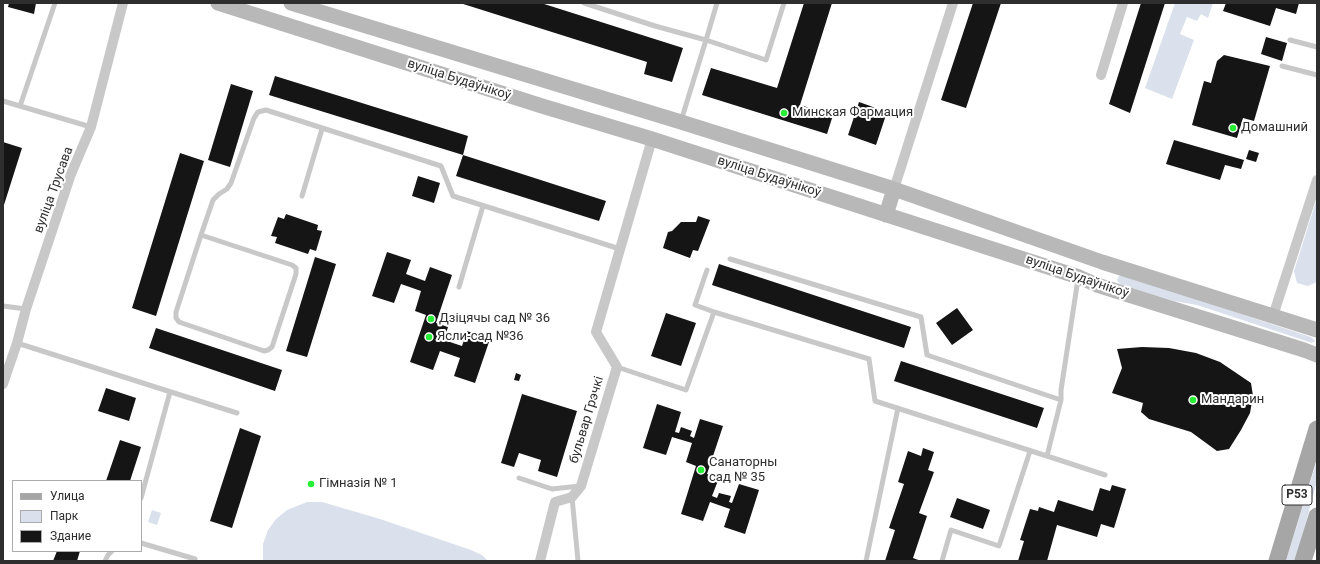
<!DOCTYPE html>
<meta charset="utf-8">
<style>
body{margin:0}
#map{position:relative;width:1320px;height:564px;overflow:hidden;background:#fff;font-family:Roboto,sans-serif}
canvas{display:block}
.frame{position:absolute;inset:0;border:4px solid #2e2e2e;pointer-events:none}
.legend{position:absolute;left:12px;top:480px;width:130px;height:72px;box-sizing:border-box;background:#fff;border:1px solid #ababab;margin:0;padding:5px 7px;list-style:none;font-size:12px;color:#2e2e2e}
.legend li{display:flex;align-items:center;gap:8px;height:20px}
.legend b{width:20px;border:1px solid #ababab}
</style>
<div id="map">
<canvas width="1320" height="564"></canvas>
<div class="frame"></div>
<ul class="legend">
<li><b style="height:5px;background:#a6a6a6"></b>Улица</li>
<li><b style="height:11px;background:#dae1ec"></b>Парк</li>
<li><b style="height:11px;background:#151515"></b>Здание</li>
</ul>
</div>
<script>
const g = document.querySelector('canvas').getContext('2d');
g.lineJoin = 'round';
function fillPath(path, color) { g.fillStyle = color; g.fill(path, 'evenodd'); }
const shape = rows => new Path2D(rows.map(r => 'M' + r).join(''));
function strokePath(path, color, width, dash) { g.strokeStyle = color; g.lineWidth = width; g.lineCap = dash ? 'butt' : 'round'; g.setLineDash(dash || []); g.stroke(path); }
function drawText(font, color, halo, rows, align = 'center') {
  g.font = font + ' Roboto,sans-serif'; g.lineWidth = 4; g.setLineDash([]); g.textBaseline = 'middle'; g.strokeStyle = halo; g.fillStyle = color; for (const [text, x, y, turn = 0] of rows) {
    g.save(); g.translate(x, y); g.rotate((+turn || 0) * Math.PI / 180); g.textAlign = isNaN(turn) ? turn : align; if (halo) g.strokeText(text, 0, 0); g.fillText(text, 0, 0); g.restore();
  }
}
const green = shape([
 [1175,3,1213,3,1208,18,1201,14,1197,21,1187,17,1180,34,1194,40,1172,99,1145,88],
 [1317,198,1317,282,1308,286,1297,283,1294,271],
 [1123,275,1311,337,1315,341,1312,343,1309,342,1197,305,1174,301,1124,286,1119,283,1117,280,1119,276],
 [1317,460,1317,481,1301,541,1295,561,1286,561],
 [307,502,322,502,380,519,471,550,482,555,488,561,263,561,263,544,268,530,276,519,287,510],
 [152,510,161,513,157,525,148,522]
]);
const building = shape([
 [9,3,36,3,34,14,8,7],
 [460,3,541,3,683,48,672,82,644,74,647,62],
 [804,3,832,3,800,105,833,115,827,134,702,95,711,68,777,88],
 [973,3,1001,3,966,108,941,100],
 [1141,3,1165,3,1130,113,1109,104],
 [1226,3,1299,3,1296,14,1276,8,1270,26,1223,11],
 [1266,37,1287,43,1282,61,1261,54],
 [1224,55,1270,66,1254,121,1243,118,1237,138,1192,125,1204,81,1211,83,1217,61],
 [275,76,468,136,463,155,269,95],
 [231,84,253,91,230,167,208,160],
 [859,102,887,112,876,145,848,135],
 [1174,140,1244,160,1241,169,1225,165,1220,180,1166,164],
 [3,142,22,148,3,208],
 [1249,150,1259,153,1256,162,1246,159],
 [180,153,204,161,156,316,132,308],
 [463,155,606,201,599,221,456,176],
 [418,176,440,183,434,203,412,196],
 [286,214,318,225,317,230,322,231,316,251,310,249,308,254,275,243,277,237,271,236,278,217,284,219],
 [698,216,710,220,698,251,693,250,690,258,663,248,668,232,672,231,681,222,696,222],
 [387,252,411,260,406,274,425,281,430,267,452,275,436,323,448,327,444,340,462,346,467,331,490,339,475,383,454,376,460,358,440,351,433,370,410,362,426,315,415,311,421,291,401,284,394,303,372,296],
 [315,257,336,264,307,357,286,351],
 [719,264,911,327,904,348,712,285],
 [957,308,973,330,952,345,936,323],
 [666,313,696,323,681,366,651,356],
 [156,328,282,370,275,391,149,348],
 [1142,347,1169,348,1196,353,1220,362,1251,383,1253,396,1250,413,1241,430,1229,449,1217,451,1191,432,1149,419,1141,412,1143,403,1112,393,1122,368,1117,349],
 [901,361,1044,408,1037,428,894,381],
 [516,373,521,375,519,381,514,380],
 [106,388,136,398,129,421,98,411],
 [522,394,577,411,557,477,538,471,541,460,519,453,514,467,501,463],
 [657,404,681,412,675,432,679,433,681,427,692,431,690,436,694,438,700,419,723,426,707,474,719,478,712,496,717,498,719,493,731,496,729,502,732,503,739,484,759,490,745,534,724,527,730,509,710,502,703,521,681,514,696,466,686,462,692,443,672,437,666,455,643,448],
 [240,428,261,436,232,528,210,521],
 [120,440,141,447,130,481,106,481],
 [923,448,934,452,928,470,934,472,919,513,927,516,913,558,921,561,885,561,895,530,889,528,904,484,898,482,908,451,921,456],
 [1112,485,1126,489,1114,528,1101,524,1097,537,1057,525,1047,561,1018,561,1024,541,1020,540,1030,509,1038,511,1039,507,1054,512,1058,500,1093,511,1100,488,1110,491],
 [957,498,990,510,983,529,950,517],
 [57,551,80,551,77,561,53,561]
]);
const lane = shape([
 [584,3,655,26,706,40,681,121],
 [717,3,706,40,766,60,784,3],
 [1290,40,1317,47],
 [1282,66,1317,75],
 [3,101,91,127],
 [20,106,55,3],
 [302,196,322,129],
 [201,235,292,265,296,268,296,274,272,347,268,350,264,351,179,322,176,318,176,312,201,235,213,200,219,194,227,189,231,183,254,118,258,112,266,110,441,166,453,196,620,249],
 [730,259,921,317,927,355,1061,400],
 [707,270,695,305,714,312],
 [459,287,483,206],
 [3,306,26,309],
 [17,343,237,413],
 [617,367,686,390,714,312,869,359,875,401,1047,456,1061,400,1061,390,1078,279],
 [1047,456,1105,475],
 [519,478,552,489,580,486],
 [572,497,578,561],
 [141,498,170,392],
 [141,543,195,559],
 [105,561,108,555,112,551],
 [866,561,898,408],
 [942,561,951,530,999,546,1030,451]
]);
const street = shape([
 [1101,75,1123,3],
 [894,189,953,3],
 [1273,316,1317,180],
 [3,384,17,343,26,309,71,174,91,127,123,3],
 [540,561,555,502,572,497,581,486,617,367,596,332,652,139]
]);
const secondary = shape([
 [218,3,542,106,652,139,1079,277,1097,285,1304,350,1317,355],
 [291,3,681,122,894,189,1102,262,1317,330],
 [886,215,894,189]
]);
const primary = shape([
 [1277,561,1317,429],
 [1303,561,1317,516]
]);
const markers = [
 [784,113,4,"#25ef35"],
 [1233,128,4,"#25ef35"],
 [431,319,4,"#25ef35"],
 [429,337,4,"#25ef35"],
 [1193,400,4,"#25ef35"],
 [701,470,4,"#25ef35"],
 [311,484,4,"#25ef35"]
];
const shields = [
 [1297,495,30]
];
const shieldNames = [
 ["Р53",1297,495]
];
const streetNames = [
 ["вуліца Будаўнікоў",459,80,18],
 ["вуліца Будаўнікоў",769,177,18],
 ["вуліца Трусава",54,190,-70],
 ["вуліца Будаўнікоў",1077,277,19],
 ["бульвар Грэчкі",587,420,-73]
];
const poiNames = [
 ["Минская Фармация",792,113],
 ["Домашний",1241,128],
 ["Дзіцячы сад № 36",439,319],
 ["Ясли-сад №36",437,337],
 ["Мандарин",1201,400],
 ["Санаторны",709,463],
 ["сад № 35",709,478],
 ["Гімназія № 1",319,484]
];
fillPath(green, '#dae1ec');
fillPath(building, '#151515');
strokePath(lane, '#c8c8c8', 5);
strokePath(street, '#c8c8c8', 10);
strokePath(secondary, '#b8b8b8', 15);
strokePath(primary, '#a6a6a6', 17);
for (const [x, y, r, color] of markers) { const dot = new Path2D(); dot.arc(x, y, r, 0, 2 * Math.PI); g.fillStyle = color; g.fill(dot); strokePath(dot, '#fff', 1.5); }
for (const [x, y, w] of shields) { const box = new Path2D(); box.roundRect(x - w / 2, y - 10, w, 20, 3); g.fillStyle = '#fff'; g.fill(box); strokePath(box, '#2e2e2e', 1); }
drawText('bold 12px', '#2e2e2e', null, shieldNames);
drawText('13px', '#2e2e2e', '#fff', streetNames);
drawText('13px', '#2e2e2e', '#fff', poiNames, 'left');
</script>
